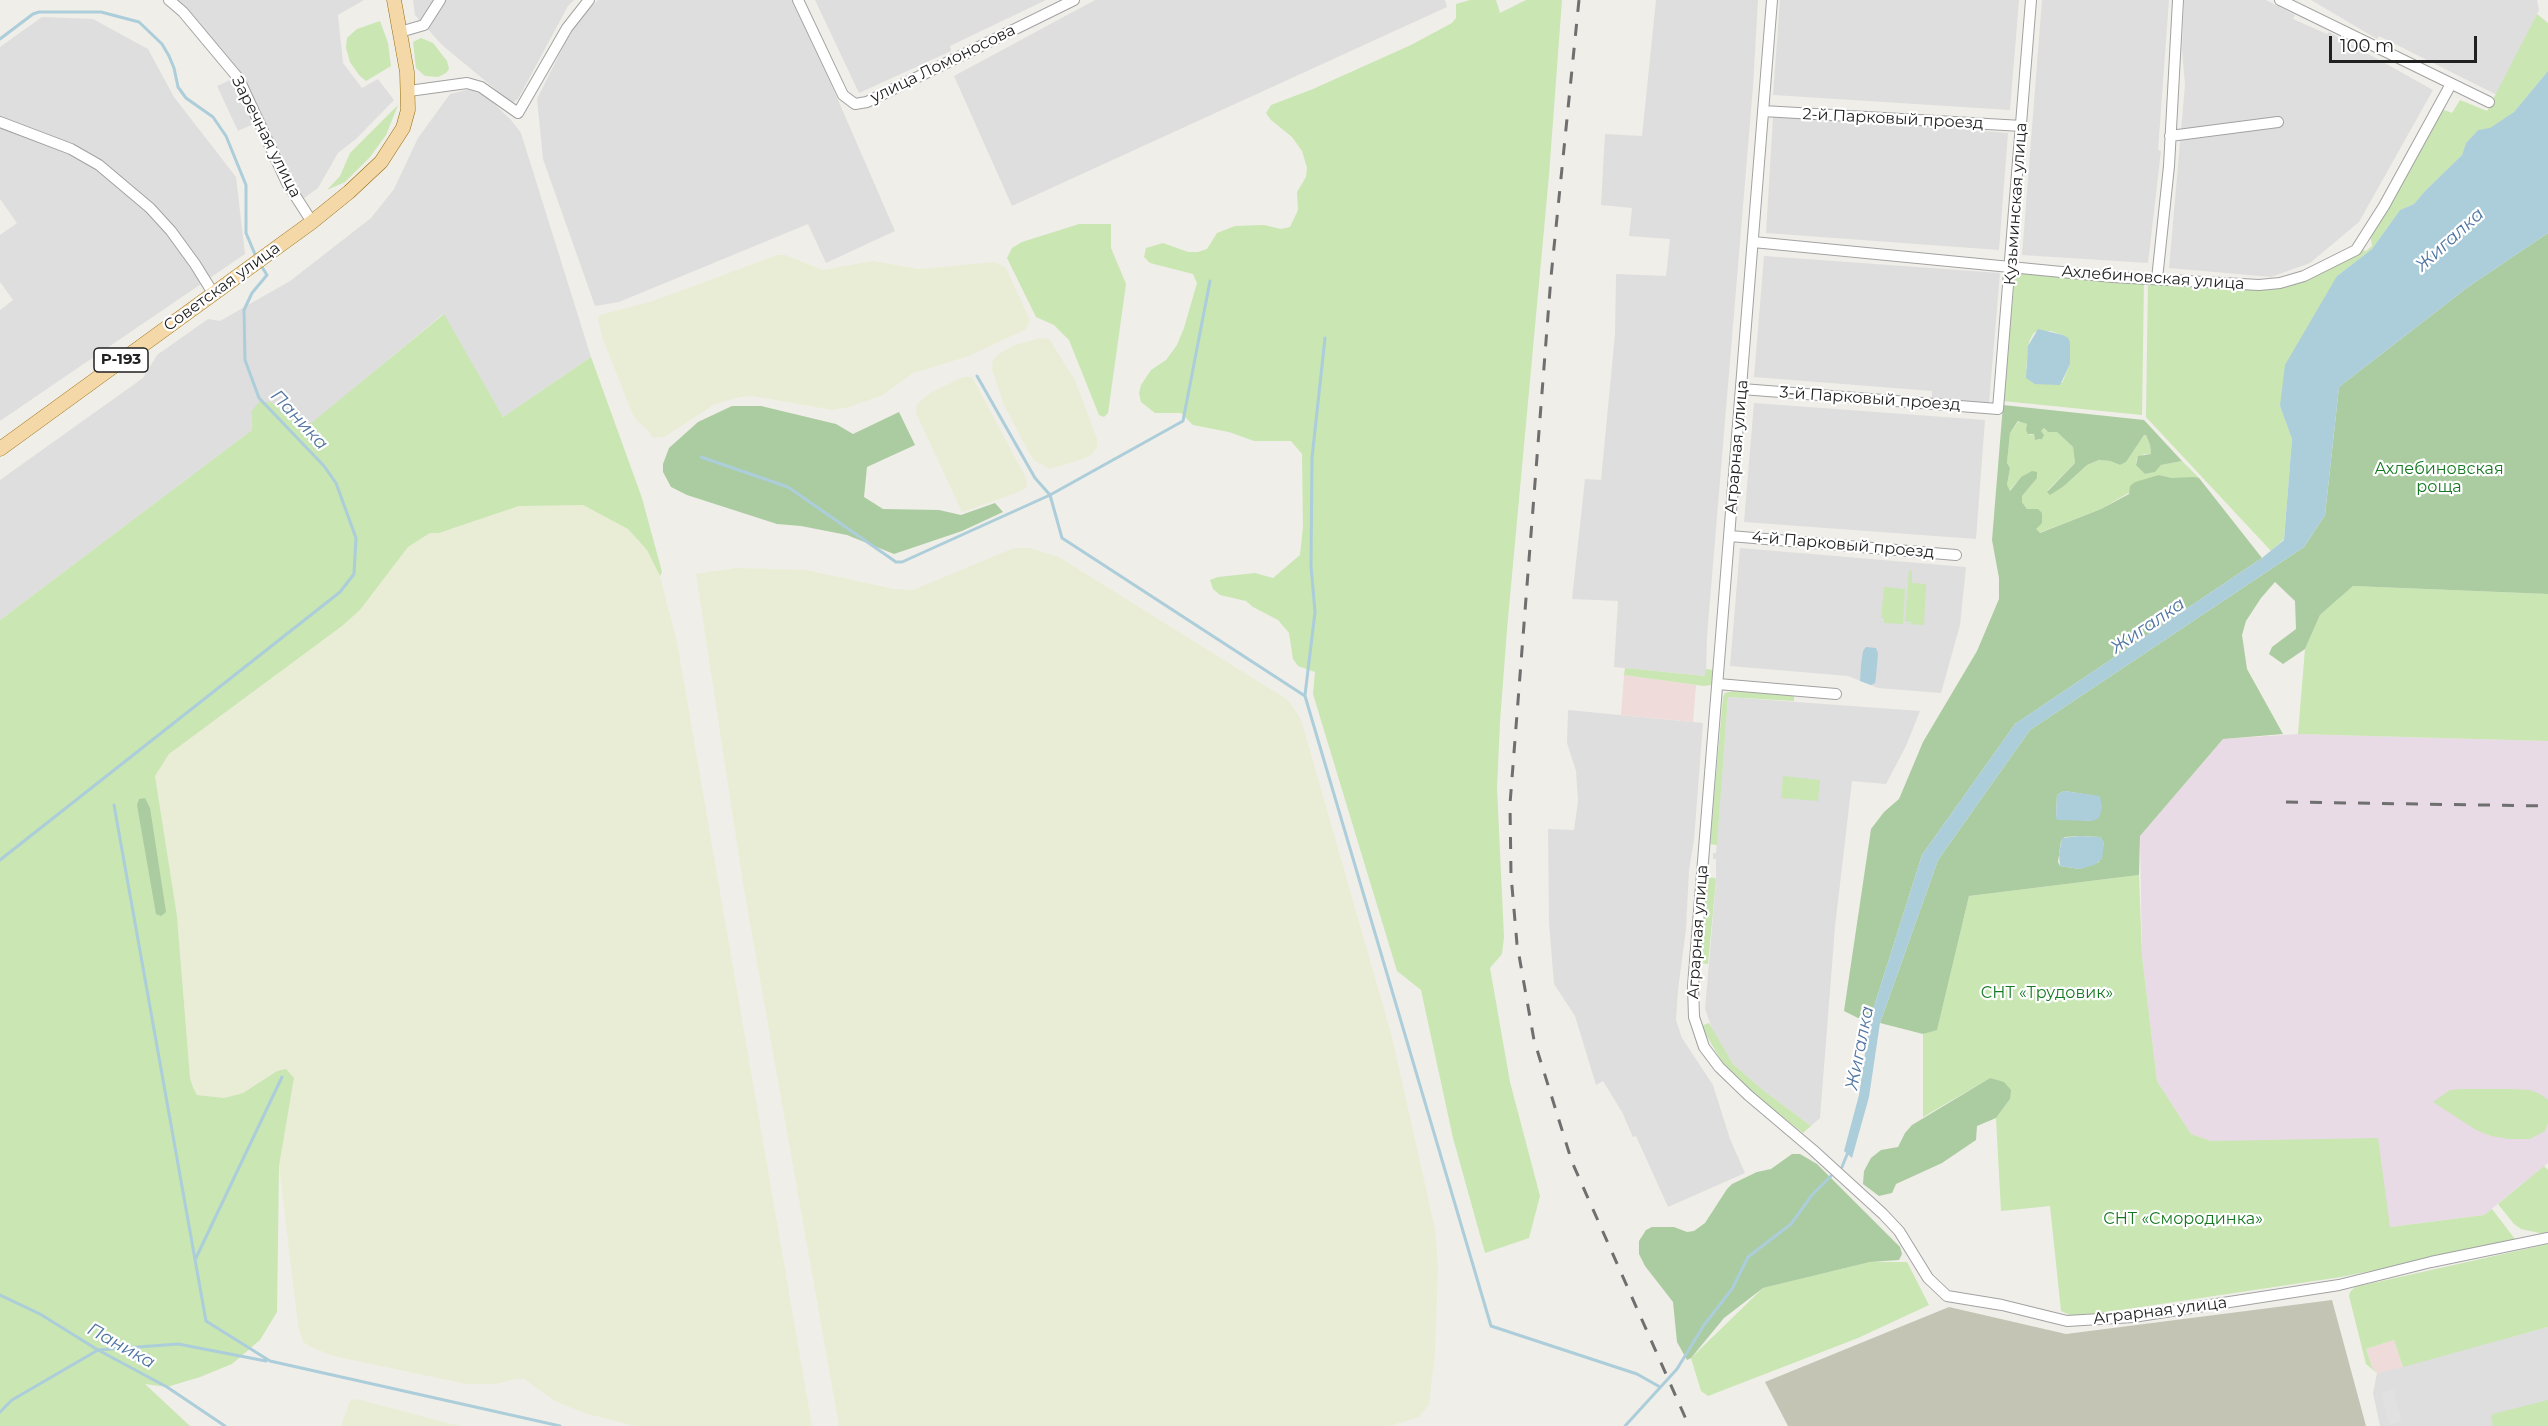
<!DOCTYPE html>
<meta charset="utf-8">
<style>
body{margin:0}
#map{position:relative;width:2548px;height:1426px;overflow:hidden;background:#f0eee8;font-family:Montserrat,sans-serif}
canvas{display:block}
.scale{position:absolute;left:2329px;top:36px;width:148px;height:27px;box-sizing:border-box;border:3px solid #212121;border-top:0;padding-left:8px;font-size:18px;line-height:21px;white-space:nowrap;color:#212121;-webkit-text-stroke:4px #fff;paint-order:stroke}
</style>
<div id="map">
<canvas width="2548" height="1426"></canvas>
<div class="scale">100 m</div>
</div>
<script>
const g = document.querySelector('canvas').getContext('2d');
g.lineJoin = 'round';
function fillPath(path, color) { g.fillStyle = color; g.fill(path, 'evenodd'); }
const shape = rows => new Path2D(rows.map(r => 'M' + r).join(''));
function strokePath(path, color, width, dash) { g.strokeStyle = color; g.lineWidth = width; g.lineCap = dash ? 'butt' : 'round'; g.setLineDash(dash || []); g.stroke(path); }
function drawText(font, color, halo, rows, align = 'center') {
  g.font = font + ' Montserrat,sans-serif'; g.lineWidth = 4.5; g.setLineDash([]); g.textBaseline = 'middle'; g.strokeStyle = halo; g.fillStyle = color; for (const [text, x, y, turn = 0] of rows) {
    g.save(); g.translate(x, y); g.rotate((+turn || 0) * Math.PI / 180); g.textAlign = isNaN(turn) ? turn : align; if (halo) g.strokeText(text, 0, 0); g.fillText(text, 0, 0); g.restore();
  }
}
const residential = shape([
 [176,0,364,0,338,15,343,63,362,88,378,79,394,100,356,139,338,153,318,188,303,199,286,174,262,120,238,131,217,86,241,75],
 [413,0,574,0,568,6,518,99,512,103,442,45,415,15],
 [598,0,793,0,798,8,895,231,826,263,808,224,619,302,595,306,543,159,537,99,568,37,583,15],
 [815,0,1046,0,950,46,951,51,859,93],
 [1095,0,1445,0,1447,7,1012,206,954,76],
 [1656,0,1758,0,1753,87,1707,636,1706,676,1614,667,1618,601,1572,599,1585,479,1601,480,1615,334,1616,274,1666,276,1670,239,1629,236,1632,208,1601,205,1605,134,1642,136],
 [1780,0,2019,0,2010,110,1773,95],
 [2042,0,2169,0,2158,150,2161,151,2148,263,2022,255],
 [2184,0,2266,0,2295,15,2293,19,2327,34,2329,32,2433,90,2359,222,2310,263,2271,277,2169,268,2185,85,2182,50],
 [2311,0,2537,0,2539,10,2497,95,2379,36,2377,39],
 [42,17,93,19,148,49,174,97,236,177,245,254,0,421,0,310,13,300,0,282,0,235,17,223,0,199,0,47],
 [470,89,487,97,511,120,521,133,591,357,503,417,443,314,304,430,271,402,251,412,252,430,0,620,0,480,143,378,157,355,208,319,220,321,290,281,371,218,394,189,418,138,450,94],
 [1773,117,1843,121,1844,119,2008,133,1999,250,1766,233],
 [1764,256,2000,273,1989,403,1932,399,1932,391,1754,377],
 [1754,403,1985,420,1976,539,1744,522],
 [1740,548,1966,567,1960,625,1941,693,1878,688,1848,676,1730,666],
 [1728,697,1920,711,1906,746,1886,784,1852,781,1835,927,1820,1118,1811,1126,1763,1090,1733,1064,1713,1031,1705,1009,1716,881,1716,859,1713,859,1713,853,1716,853],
 [1568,710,1703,723,1694,840,1689,870,1686,929,1678,990,1676,1020,1682,1038,1713,1085,1730,1139,1745,1173,1668,1207,1636,1136,1633,1137,1622,1112,1603,1081,1596,1085,1575,1016,1554,984,1549,923,1548,829,1574,830,1578,801,1576,771,1567,743],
 [2548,1327,2548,1426,2380,1426,2373,1393,2377,1373]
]);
const commercial = shape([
 [1624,675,1696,685,1693,722,1621,715],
 [2394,1340,2403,1367,2377,1373,2372,1367,2366,1349]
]);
const industrial = shape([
 [2298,734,2548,741,2548,1163,2484,1215,2390,1227,2211,1141,2191,1134,2157,1081,2142,956,2140,836,2223,739]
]);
const construction = shape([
 [2332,1300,2366,1426,1788,1426,1765,1382,1949,1307,2066,1334]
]);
const farmland = shape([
 [777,255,785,255,823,270,873,261,919,269,995,262,1006,268,1030,320,1026,329,969,356,913,373,883,395,849,407,833,410,752,396,740,397,715,404,664,437,653,438,648,430,637,421,633,415,602,337,598,318,600,315,653,301],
 [1041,338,1049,339,1075,380,1097,439,1097,448,1091,455,1083,459,1050,469,1034,460,1029,453,1003,403,992,369,993,360,1000,353,1015,345],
 [963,377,972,377,1026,478,1027,487,1019,492,962,512,916,413,917,404,930,393],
 [557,504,583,505,628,529,647,550,660,576,677,642,812,1426,635,1426,584,1413,555,1401,524,1379,515,1379,496,1384,467,1384,333,1356,311,1347,303,1342,298,1325,279,1166,294,1078,277,1071,243,1093,224,1098,197,1095,190,1078,177,916,155,776,169,754,342,626,360,610,408,547,430,533,439,533,519,506],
 [1014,548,1030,548,1059,557,1288,700,1301,719,1392,1037,1435,1229,1438,1266,1435,1352,1429,1404,1419,1417,1390,1426,839,1426,743,883,696,574,736,568,806,570,894,589,913,590],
 [357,1399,447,1423,462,1426,341,1426,350,1401]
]);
const grass = shape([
 [1470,0,1496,0,1500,13,1526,0,1562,0,1549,175,1507,629,1500,722,1497,788,1504,937,1502,954,1490,968,1510,1082,1540,1196,1529,1238,1485,1253,1453,1138,1421,990,1397,971,1313,694,1315,672,1298,666,1293,659,1289,633,1278,620,1253,607,1246,601,1220,595,1213,589,1210,580,1218,577,1255,573,1273,578,1300,555,1303,527,1302,454,1291,441,1254,441,1229,432,1193,425,1181,413,1155,413,1141,402,1139,393,1141,385,1151,370,1166,360,1177,345,1184,328,1197,283,1193,274,1150,263,1144,257,1146,248,1163,243,1188,252,1198,252,1207,249,1217,233,1235,226,1264,225,1281,229,1290,227,1298,210,1297,192,1306,177,1307,168,1302,151,1292,137,1271,120,1266,113,1271,105,1313,89,1411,45,1452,23,1456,18,1456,4],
 [2537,14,2548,23,2548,71,2514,112,2490,129,2478,130,2466,143,2462,155,2425,191,2414,204,2400,210,2372,249,2337,276,2280,406,2292,439,2284,539,2271,551,2146,417,2148,279,2273,289,2354,255,2360,249,2366,251,2372,246,2371,239,2368,238,2381,221,2381,214,2439,108,2452,113,2460,100,2487,111],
 [380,21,388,43,391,66,366,81,359,75,350,62,346,48,347,38,357,29],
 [421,38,433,43,447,61,449,69,446,73,438,77,425,76,416,68,413,42],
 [398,105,386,135,370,157,345,182,327,190,340,176,350,153],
 [1079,224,1111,224,1111,248,1126,284,1108,413,1104,417,1099,415,1069,340,1054,325,1036,317,1007,258,1012,248,1022,242],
 [2016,266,2144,278,2142,415,2003,401],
 [2051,331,2063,335,2070,342,2070,364,2062,383,2026,369,2029,342,2033,334,2035,332],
 [444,314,503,417,591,357,642,498,662,572,660,576,647,550,628,529,583,505,519,506,439,533,430,533,408,547,360,610,342,626,169,754,155,776,177,916,190,1078,193,1087,197,1095,224,1098,243,1093,277,1071,286,1069,294,1078,279,1166,277,1312,260,1340,232,1364,200,1377,167,1387,145,1384,190,1426,0,1426,0,620,252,430,251,412,259,402,271,402,304,429],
 [2019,421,2027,424,2030,435,2034,434,2035,440,2040,440,2041,431,2044,428,2046,431,2057,432,2073,447,2075,463,2047,491,2064,486,2087,465,2099,460,2110,461,2120,465,2126,462,2144,435,2146,435,2150,445,2151,454,2144,454,2137,458,2136,464,2145,474,2154,472,2161,465,2182,461,2199,478,2172,478,2159,475,2101,509,2039,533,2036,529,2032,510,2027,509,2022,502,2022,496,2038,476,2021,477,2009,491,2007,485,2010,468,2007,463,2010,433],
 [1909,570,1912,571,1912,583,1926,584,1924,625,1905,624,1914,623,1905,621],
 [2353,586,2548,594,2548,741,2298,734,2305,649,2320,615],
 [1884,587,1905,589,1903,624,1884,623,1884,618,1881,618],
 [1625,668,1705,676,1706,669,1713,670,1713,680,1711,685,1704,686,1624,675],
 [1733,691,1794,694,1794,701,1728,697,1717,845,1710,844,1723,697,1725,693],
 [1783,776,1820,780,1818,801,1781,798],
 [2139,875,2142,956,2157,1081,2191,1134,2211,1141,2378,1138,2390,1227,2484,1215,2492,1209,2515,1239,2512,1242,2341,1277,2074,1317,2061,1311,2050,1206,2001,1211,1996,1118,2010,1099,1990,1078,1923,1117,1923,1034,1937,1029,1969,896],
 [1708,877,1715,878,1716,880,1708,964,1700,963],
 [1709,1023,1733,1064,1763,1090,1811,1126,1803,1133,1752,1092,1722,1062,1701,1026],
 [2460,1089,2510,1089,2530,1090,2540,1094,2548,1100,2548,1123,2545,1131,2530,1139,2508,1139,2491,1136,2476,1130,2433,1102,2450,1090],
 [2544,1166,2548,1170,2548,1233,2544,1234,2521,1229,2514,1224,2498,1204],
 [2548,1244,2548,1327,2403,1367,2394,1340,2366,1349,2372,1367,2377,1373,2366,1364,2349,1296,2350,1292,2355,1287],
 [1870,1262,1907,1262,1929,1305,1858,1338,1708,1396,1701,1391,1691,1358,1763,1288],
 [2548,1400,2548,1426,2493,1426,2491,1417,2493,1414]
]);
const forest = shape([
 [2548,233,2548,594,2353,586,2320,615,2305,649,2283,664,2269,654,2272,647,2296,629,2295,601,2275,582,2261,598,2246,621,2242,635,2247,669,2283,734,2223,739,2140,836,2139,875,1969,896,1937,1030,1923,1034,1880,1023,1938,860,2030,730,2304,547,2325,515,2339,387,2468,287],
 [2064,791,2090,795,2092,821,2056,818,2057,795],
 [2080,836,2100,837,2104,843,2099,862,2080,869,2060,866,2058,862,2061,841,2065,837],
 [2003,405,2144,420,2182,461,2161,465,2155,472,2145,474,2136,465,2138,456,2151,454,2150,445,2146,435,2144,435,2126,462,2120,465,2110,461,2099,460,2087,465,2064,486,2050,495,2047,492,2075,463,2073,447,2057,432,2048,432,2044,428,2041,431,2044,435,2042,439,2035,440,2034,434,2028,434,2026,430,2027,424,2018,421,2010,433,2007,463,2010,468,2007,485,2010,491,2021,477,2032,471,2037,472,2037,478,2022,496,2022,502,2027,509,2038,509,2042,513,2042,523,2036,529,2040,533,2101,509,2129,494,2130,486,2135,482,2159,475,2172,478,2194,477,2199,478,2262,558,2015,724,1922,855,1870,1019,1858,1018,1844,1011,1871,829,1884,812,1899,799,1923,742,1977,651,1999,599,1999,578,1992,540],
 [732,406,761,406,836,424,853,434,899,412,915,445,867,467,864,497,883,509,939,510,961,515,995,503,1003,512,962,531,894,554,847,535,801,526,777,524,687,495,671,487,663,472,663,464,669,448,698,422],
 [145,798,150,808,166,912,161,916,156,914,137,805,139,799],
 [1990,1078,2004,1082,2011,1090,2010,1099,1996,1118,1977,1126,1976,1140,1942,1163,1896,1184,1892,1193,1879,1196,1863,1184,1864,1171,1871,1158,1881,1150,1898,1147,1905,1133,1912,1125],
 [1792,1154,1800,1154,1817,1164,1900,1247,1902,1254,1899,1260,1870,1262,1763,1288,1724,1318,1691,1358,1687,1360,1677,1342,1673,1302,1645,1266,1639,1254,1639,1241,1646,1230,1652,1227,1674,1227,1687,1232,1694,1231,1705,1223,1727,1189,1732,1184,1757,1172,1771,1169]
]);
const parking = shape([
 [2395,1389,2394,1394,2401,1419,2400,1422,2389,1425,2381,1393]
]);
const water = shape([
 [2548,71,2548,233,2468,287,2339,387,2325,515,2304,547,2030,730,1938,860,1880,1023,1869,1097,1852,1158,1844,1151,1859,1095,1870,1019,1922,855,2015,724,2262,558,2284,540,2292,439,2280,406,2285,365,2337,276,2372,249,2400,210,2414,204,2425,191,2462,155,2466,143,2478,130,2490,128,2514,112],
 [2038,329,2063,335,2068,338,2070,342,2070,364,2060,385,2035,384,2026,378,2028,346],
 [1866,647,1876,648,1878,653,1876,677,1875,683,1871,685,1860,681,1861,665,1863,651],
 [2064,791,2100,796,2102,807,2099,818,2092,821,2058,820,2056,818,2057,795],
 [2080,836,2100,837,2104,843,2102,859,2094,865,2080,869,2060,866,2059,854,2062,838]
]);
const stream = shape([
 [0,39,33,14,39,12,101,12,139,22,162,44,169,56,174,68,178,87,186,98,213,117,226,136,246,185,246,233,257,259],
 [977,376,1035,478,1050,495,1062,538,1305,696,1491,1326,1637,1374,1660,1387],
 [701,457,788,487,896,562,902,562,1050,495,1183,421,1210,281],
 [1305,695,1315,612,1311,566,1312,458,1325,338],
 [114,805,206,1321,270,1361,560,1426],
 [0,860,340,592,354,574,356,538,336,483,324,466,259,398,245,360,244,310,252,293,267,275,260,264],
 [1842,1167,1848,1152],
 [195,1260,282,1077],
 [0,1295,40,1314,98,1350,167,1387,225,1426],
 [0,1412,12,1400,98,1350,178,1344,266,1361],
 [1625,1426,1677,1369,1704,1325,1732,1289,1748,1257,1791,1224,1812,1195,1831,1176]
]);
const minor = shape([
 [169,0,183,12,239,79,287,183,312,222],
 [798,0,843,95,855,104,867,102,1074,0],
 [1772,0,1693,986,1694,1017,1704,1047,1719,1067,1748,1095,1813,1150,1883,1214,1899,1231,1928,1278,1947,1296,2002,1305,2067,1321,2133,1317,2339,1285,2431,1262,2548,1238],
 [2280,0,2489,102],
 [400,32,424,25,440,0],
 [409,91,467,83,481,87,518,113,567,28,589,0],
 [1763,111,2022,126],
 [0,122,71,149,99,165,150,208,171,231,195,264,213,293],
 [2170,136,2278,122],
 [1753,242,2113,277,2259,285,2280,283,2304,276,2356,250,2384,206,2451,84],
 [2157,279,2169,166,2178,0],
 [1742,389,1998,409,2031,0],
 [1730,536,1956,555],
 [1718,684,1836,694]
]);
const major = shape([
 [0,449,312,222,349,192,381,162,403,128,408,110,407,72,394,0]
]);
const rail = shape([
 [1579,0,1551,277,1510,804,1511,875,1517,944,1534,1040,1572,1162,1689,1426],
 [2286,802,2548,806]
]);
const shields = [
 [121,360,54]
];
const shieldNames = [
 ["Р-193",121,360]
];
const streetNames = [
 ["улица Ломоносова",943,64,-26],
 ["2-й Парковый проезд",1893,119,3],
 ["Заречная улица",266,137,63],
 ["Кузьминская улица",2016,204,-86],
 ["Ахлебиновская улица",2153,278,4],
 ["Советская улица",222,287,-36],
 ["3-й Парковый проезд",1870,399,4],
 ["Аграрная улица",1737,447,-85],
 ["4-й Парковый проезд",1843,545,5],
 ["Аграрная улица",1698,932,-86],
 ["Аграрная улица",2160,1311,-7]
];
const parkNames = [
 ["Ахлебиновская",2439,469],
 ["роща",2439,487],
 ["СНТ «Трудовик»",2047,993],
 ["СНТ «Смородинка»",2183,1219]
];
const waterNames = [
 ["Жигалка",2450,240,-42],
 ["Паника",299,420,47],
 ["Жигалка",2148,626,-34],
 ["Жигалка",1860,1048,-79],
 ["Паника",121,1346,29]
];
fillPath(residential, '#dfdede');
fillPath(commercial, '#efdbd9');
fillPath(industrial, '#e9dbe5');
fillPath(construction, '#c4c4b4');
fillPath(farmland, '#eaedd5');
fillPath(grass, '#c9e6b3');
fillPath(forest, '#abcca0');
fillPath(parking, '#e1e1e1');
fillPath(water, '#accdda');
strokePath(stream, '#accdda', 3);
strokePath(minor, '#a2a2a2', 12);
strokePath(major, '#926c0c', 15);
strokePath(minor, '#fff', 10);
strokePath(major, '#f5d8a8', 14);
strokePath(rail, '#6f6f6f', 3, [12, 12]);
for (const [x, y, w] of shields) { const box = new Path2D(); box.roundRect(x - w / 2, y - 12, w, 24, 4.5); g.fillStyle = '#fff'; g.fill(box); strokePath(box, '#212121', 1.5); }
drawText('bold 15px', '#212121', null, shieldNames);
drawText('16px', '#212121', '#fff', streetNames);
drawText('16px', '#157922', '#fff', parkNames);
drawText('italic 18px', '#5075a2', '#fff', waterNames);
</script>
